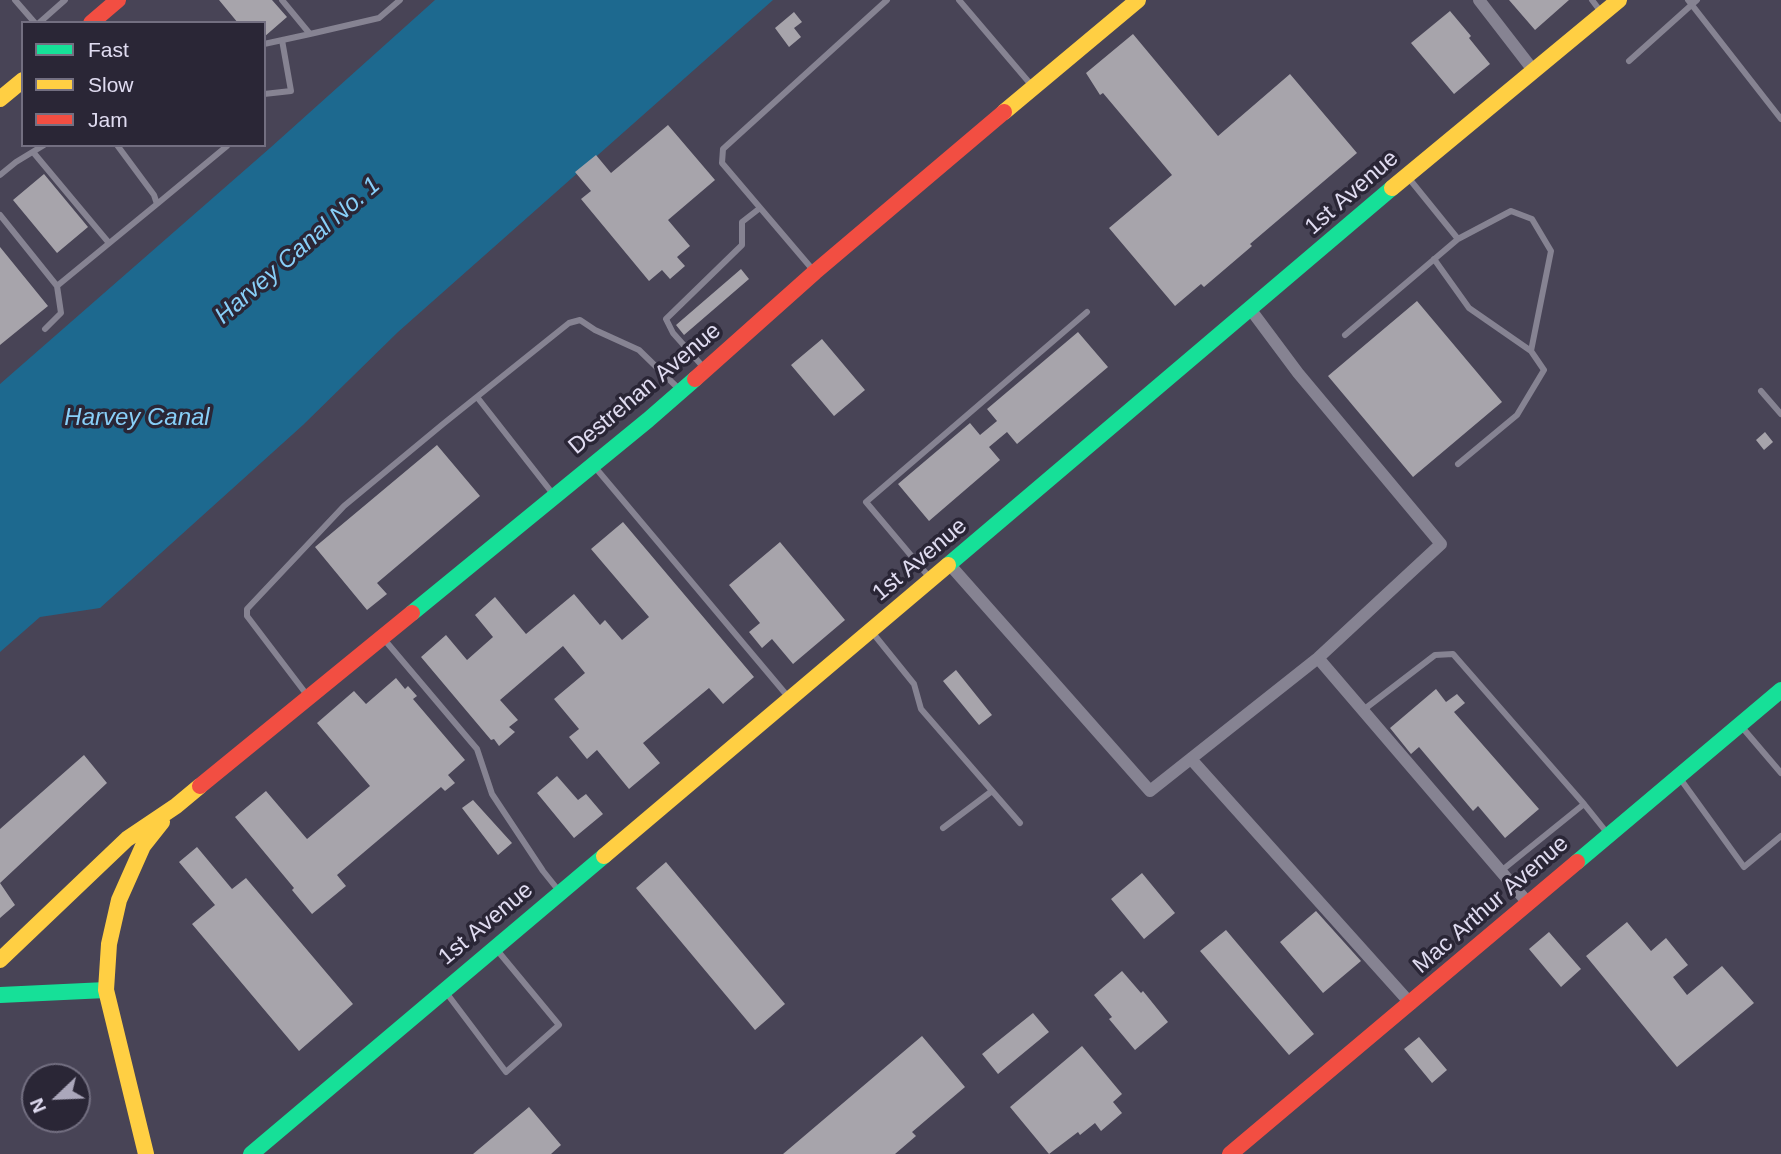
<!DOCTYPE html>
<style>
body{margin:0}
#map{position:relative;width:1781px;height:1154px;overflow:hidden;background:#484456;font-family:Arial,sans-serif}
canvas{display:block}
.legend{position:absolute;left:21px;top:21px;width:245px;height:126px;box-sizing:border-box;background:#2a2636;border:2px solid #736f81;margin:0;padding:9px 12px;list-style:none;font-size:21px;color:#e0dcf1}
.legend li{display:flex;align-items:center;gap:14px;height:35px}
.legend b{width:35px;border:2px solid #736f81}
.north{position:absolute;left:21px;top:1063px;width:70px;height:70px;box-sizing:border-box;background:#2a2636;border:2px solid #736f81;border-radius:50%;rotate:247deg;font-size:19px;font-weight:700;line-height:28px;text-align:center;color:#e0dcf1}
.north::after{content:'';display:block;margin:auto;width:24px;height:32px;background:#aba7bb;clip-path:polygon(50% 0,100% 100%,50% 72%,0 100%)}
</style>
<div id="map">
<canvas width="1781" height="1154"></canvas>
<ul class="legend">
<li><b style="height:9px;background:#16e098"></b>Fast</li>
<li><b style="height:9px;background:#ffcf43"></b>Slow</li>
<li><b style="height:9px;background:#f24e42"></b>Jam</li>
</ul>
<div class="north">N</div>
</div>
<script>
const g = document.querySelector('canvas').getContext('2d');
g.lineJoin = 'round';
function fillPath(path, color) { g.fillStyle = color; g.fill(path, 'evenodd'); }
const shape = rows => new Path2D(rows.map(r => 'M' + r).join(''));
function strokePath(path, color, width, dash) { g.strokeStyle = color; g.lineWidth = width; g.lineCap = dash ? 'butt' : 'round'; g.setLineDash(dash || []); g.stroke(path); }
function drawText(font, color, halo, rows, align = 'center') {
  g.font = font + ' Arial,sans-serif'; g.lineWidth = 7; g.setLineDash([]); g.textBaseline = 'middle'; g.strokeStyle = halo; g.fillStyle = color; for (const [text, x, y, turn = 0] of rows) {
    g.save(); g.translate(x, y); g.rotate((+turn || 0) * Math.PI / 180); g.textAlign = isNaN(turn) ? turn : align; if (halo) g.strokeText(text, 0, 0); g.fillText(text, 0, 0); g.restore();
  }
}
const water = shape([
 [435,0,773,0,398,332,303,425,100,608,40,617,0,652,0,384,270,148]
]);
const building = shape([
 [219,0,272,0,287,17,264,37,264,23,238,23],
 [1509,0,1569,0,1535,30],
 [1450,11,1471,36,1469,38,1490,64,1454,94,1411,43],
 [794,12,802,22,794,28,801,37,789,47,775,28],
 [1133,34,1218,136,1290,74,1357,153,1250,244,1252,246,1204,287,1201,284,1175,306,1109,228,1172,175,1103,93,1100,95,1086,73],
 [668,125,715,180,668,220,690,246,677,257,685,266,670,279,662,270,649,281,581,199,591,191,575,172,596,155,611,173],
 [44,174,88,227,57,253,13,200],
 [0,247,48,306,0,345],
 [741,269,749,279,684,335,676,325],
 [1417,301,1502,402,1413,477,1328,376],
 [1078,332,1108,367,1017,444,1007,432,989,447,1000,460,929,521,898,484,970,423,980,435,997,421,987,409],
 [822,339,865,390,834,416,791,365],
 [1765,432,1773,442,1764,450,1756,440],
 [437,445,480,496,377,583,387,594,367,610,315,547],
 [623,522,754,677,723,704,709,688,643,743,660,763,629,789,597,750,587,759,569,737,579,729,554,699,585,673,563,646,500,700,518,720,509,727,515,732,499,746,494,739,491,740,421,657,446,635,467,660,493,637,475,615,495,597,526,634,574,594,600,625,605,620,622,640,649,617,591,549],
 [780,542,845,620,793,664,772,639,762,648,749,632,760,623,729,585],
 [956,670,992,715,979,725,943,681],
 [396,678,405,689,408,686,417,696,413,699,465,760,448,775,455,783,445,791,441,787,337,875,346,886,312,914,292,890,294,888,235,817,266,791,307,839,370,786,317,723,354,691,366,704],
 [1436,689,1446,702,1457,694,1465,703,1454,712,1539,809,1505,838,1478,806,1473,811,1419,747,1411,754,1390,728],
 [84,755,107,783,0,883,15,905,0,918,0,829],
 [557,776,578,800,586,794,603,814,574,838,537,793],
 [473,800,512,843,498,855,462,808],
 [197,847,232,889,246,878,353,1004,299,1051,192,924,215,905,179,862],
 [666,862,785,1004,755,1030,636,888],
 [1142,873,1175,913,1144,939,1111,899],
 [1316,911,1361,961,1323,993,1280,942],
 [1627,922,1651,951,1666,938,1688,965,1673,977,1687,995,1722,966,1754,1003,1677,1067,1586,956],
 [1226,930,1314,1034,1289,1055,1200,951],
 [1549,932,1581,969,1561,987,1529,949],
 [1122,971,1141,993,1143,991,1168,1022,1135,1050,1109,1019,1112,1017,1094,995],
 [1033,1013,1049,1032,998,1074,982,1054],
 [922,1036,965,1087,912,1132,916,1136,895,1154,783,1154],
 [1419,1037,1447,1070,1432,1083,1404,1049],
 [1082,1046,1122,1094,1113,1102,1122,1113,1101,1131,1095,1123,1080,1135,1078,1132,1049,1154,1010,1107],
 [529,1107,561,1145,551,1154,473,1154]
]);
const lane = shape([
 [15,0,35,23],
 [959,0,1033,87],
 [1592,0,1601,12],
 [1688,0,1781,119],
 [39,23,65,0],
 [310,34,379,18,400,0],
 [264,44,310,34,282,0],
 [1629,61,1697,0],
 [264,94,291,91,282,40],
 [33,152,109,243],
 [0,175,16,162,44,145],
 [157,204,227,146],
 [0,215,57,286,157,204,154,195,117,145],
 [1458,239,1511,211,1532,219,1551,251,1531,351],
 [1434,259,1469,308,1531,351,1544,370,1517,415,1458,464],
 [813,270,722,163,723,149,887,0],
 [45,329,61,313,57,286],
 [1345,335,1458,239,1407,176],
 [705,369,673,333,666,319,742,245,742,222,760,208],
 [1761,391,1781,414],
 [477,397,553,494],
 [594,466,790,699],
 [930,578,866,502,1087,312],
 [872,632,914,684,921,709,1020,823],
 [383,638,477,749,492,794,543,871,559,891],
 [307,695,247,616,247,609,344,506,443,424,569,323,580,320,595,330,639,350,680,390],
 [1362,711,1435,655,1453,654,1584,804],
 [1741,726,1781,773],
 [1679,777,1744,867,1781,836],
 [943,828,992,791],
 [1501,871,1584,804,1608,834],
 [445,991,506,1072,559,1025,497,950]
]);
const street = shape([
 [1479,0,1533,70],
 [950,565,1150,791,1318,658,1441,544,1298,373,1251,310],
 [1318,658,1528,903],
 [1191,759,1411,1004]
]);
const fast = shape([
 [948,565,1392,188],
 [412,613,648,420,695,379],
 [1577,862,1781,690],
 [0,995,106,990],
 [251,1154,604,856]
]);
const slow = shape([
 [0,99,23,80],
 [1004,112,1138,0],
 [1392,188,1619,0],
 [604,856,948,565],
 [0,960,127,839,176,806,200,786],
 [146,1154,106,990,109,944,119,900,143,846,162,822]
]);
const jam = shape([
 [91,23,118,0],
 [695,379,815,272,1004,112],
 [200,786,412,613],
 [1230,1154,1577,862]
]);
const streetNames = [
 ["1st Avenue",1352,193,-41],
 ["Destrehan Avenue",645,389,-40],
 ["1st Avenue",920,560,-40],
 ["Mac Arthur Avenue",1491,905,-41],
 ["1st Avenue",486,924,-40]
];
const waterNames = [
 ["Harvey Canal No. 1",298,251,-41],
 ["Harvey Canal",137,418]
];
fillPath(water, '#1d698f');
fillPath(building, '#a7a4ab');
strokePath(lane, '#868392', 6);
strokePath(street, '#868392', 12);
strokePath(fast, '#16e098', 16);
strokePath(slow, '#ffcf43', 16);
strokePath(jam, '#f24e42', 16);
drawText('23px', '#e0dcf1', '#2a2636', streetNames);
drawText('italic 24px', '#88cff8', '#2a2636', waterNames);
</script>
